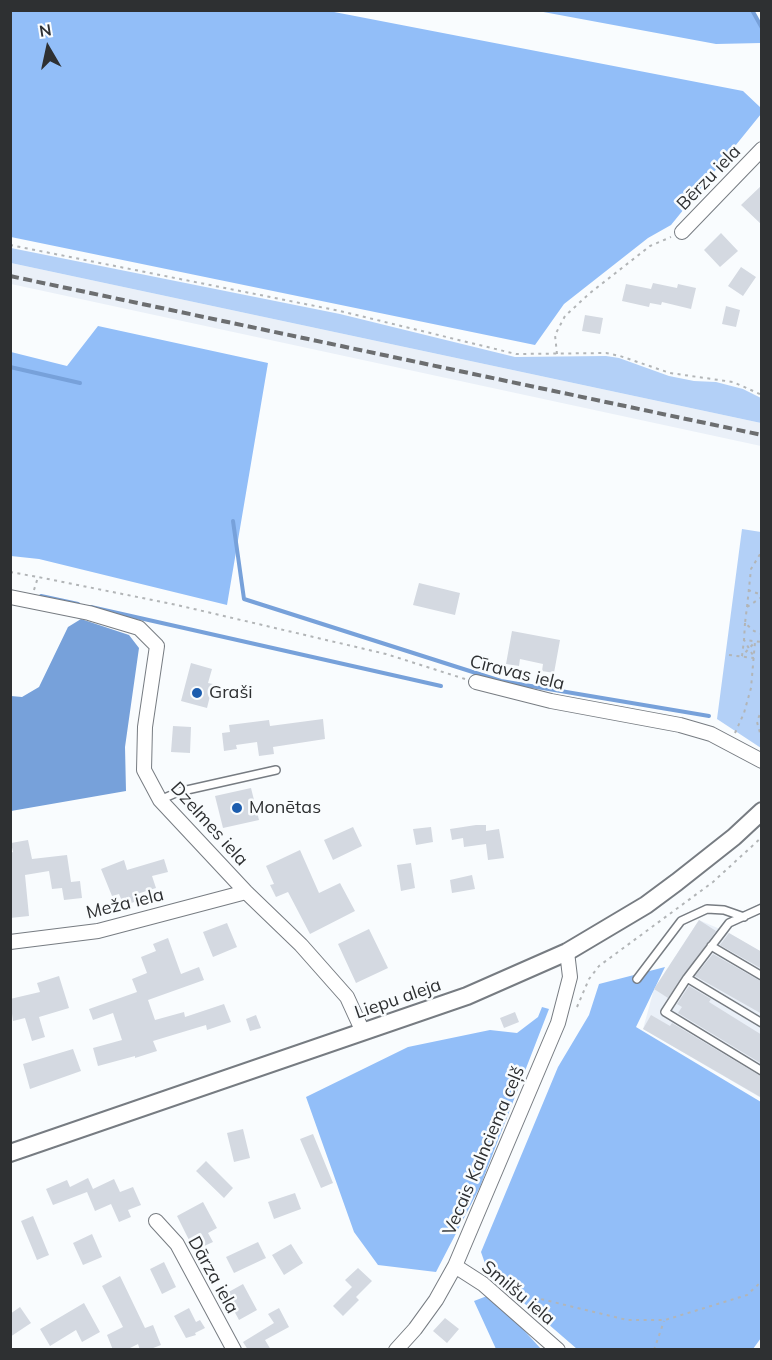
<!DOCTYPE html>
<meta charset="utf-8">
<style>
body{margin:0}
#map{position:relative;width:772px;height:1360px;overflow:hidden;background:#f9fcfe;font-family:Mulish,sans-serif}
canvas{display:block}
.frame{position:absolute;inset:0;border:12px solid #2e3032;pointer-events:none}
.north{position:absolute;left:18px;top:18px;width:60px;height:60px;-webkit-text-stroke:4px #f9fcfe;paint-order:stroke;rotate:351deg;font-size:16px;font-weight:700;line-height:24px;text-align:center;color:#2e3032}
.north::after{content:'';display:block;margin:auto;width:21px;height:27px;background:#2e3032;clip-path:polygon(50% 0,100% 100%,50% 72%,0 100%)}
</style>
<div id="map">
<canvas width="772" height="1360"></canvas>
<div class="frame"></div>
<div class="north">N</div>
</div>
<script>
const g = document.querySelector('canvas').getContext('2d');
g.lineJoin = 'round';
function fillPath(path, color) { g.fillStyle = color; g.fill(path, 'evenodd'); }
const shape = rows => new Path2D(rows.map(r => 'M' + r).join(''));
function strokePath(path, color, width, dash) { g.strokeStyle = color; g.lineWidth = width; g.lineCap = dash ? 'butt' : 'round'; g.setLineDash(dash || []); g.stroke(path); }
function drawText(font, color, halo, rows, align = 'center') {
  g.font = font + ' Mulish,sans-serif'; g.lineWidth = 5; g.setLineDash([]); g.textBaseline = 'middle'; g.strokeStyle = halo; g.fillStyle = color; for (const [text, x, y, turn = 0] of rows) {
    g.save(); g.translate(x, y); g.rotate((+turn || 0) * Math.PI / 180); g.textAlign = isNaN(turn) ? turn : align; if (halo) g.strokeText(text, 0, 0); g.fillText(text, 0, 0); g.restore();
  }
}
const built = shape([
 [11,263,761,423,761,446,11,284],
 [699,920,729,933,761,952,761,1098,643,1029,654,989]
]);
const green = shape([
 [11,248,340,314,515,357,606,356,619,358,669,376,694,381,716,382,743,389,761,398,761,423,11,263],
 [742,529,761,532,761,748,717,719]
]);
const forest = shape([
 [10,11,329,11,743,91,761,108,761,114,671,225,648,238,564,304,535,345,11,237],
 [538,11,752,11,761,28,761,43,716,44],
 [98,326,268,363,227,605,39,559,11,556,11,352,67,366],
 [665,967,636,1027,761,1102,761,1338,753,1349,577,1349,488,1272,481,1252,558,1067,589,1015,599,984],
 [542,1007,549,1009,480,1187,436,1272,378,1265,354,1232,306,1097,408,1047,490,1030,517,1033,538,1017],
 [487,1296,521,1327,541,1349,496,1349,474,1301]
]);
const water = shape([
 [81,619,129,635,139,648,125,747,126,791,11,811,11,696,22,697,39,687,68,627]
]);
const stream = shape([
 [752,10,762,28],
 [10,367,80,383],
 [233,521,244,599,501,681,709,716],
 [41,596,78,604],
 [91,607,441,686]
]);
const building = shape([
 [762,185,762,225,741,205],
 [721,233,738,251,720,267,704,250],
 [741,267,756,277,743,296,728,286],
 [653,283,677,288,678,284,696,288,691,309,662,302,661,305,650,303,649,307,622,301,626,284,651,289],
 [726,306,740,310,736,327,722,324],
 [585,315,603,318,600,334,582,331],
 [419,583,460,593,455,615,413,605],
 [512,631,560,640,554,673,542,671,543,664,520,659,519,666,506,664],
 [191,663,212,669,208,683,213,684,207,708,181,701],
 [323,719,325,739,273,747,274,754,259,756,257,742,236,745,237,749,224,751,222,733,230,732,229,725,269,720,270,726],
 [173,726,191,727,190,753,171,752],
 [251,788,259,820,223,828,215,796],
 [476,825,486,825,486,831,499,829,504,858,488,860,486,844,464,847,463,838,452,840,450,829],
 [353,827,362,846,333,860,324,840],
 [431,827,433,842,416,845,413,829],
 [28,840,32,859,67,855,71,882,80,881,82,898,64,900,62,888,52,889,49,871,25,875,29,916,10,918,10,853,13,852,11,843],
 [300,850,319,893,340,883,355,911,310,934,288,892,276,897,270,885,274,884,266,866],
 [164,859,168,872,152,876,156,888,137,894,139,900,124,906,119,894,112,896,101,869,124,860,127,870],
 [411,863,415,888,401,891,397,865],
 [472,875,475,889,452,893,450,880],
 [699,920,716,931,668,998,654,989],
 [227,923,237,947,213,957,203,932],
 [369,929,388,968,356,983,338,944],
 [729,933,762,952,762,969,720,945],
 [168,938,181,974,199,967,204,980,148,1000,155,1020,184,1012,185,1017,224,1004,231,1022,207,1030,206,1025,153,1041,157,1051,135,1058,135,1056,98,1066,93,1048,122,1040,113,1013,93,1020,89,1009,137,992,132,979,147,973,141,957,156,951,153,944],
 [713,954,762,982,762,1014,695,976],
 [59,976,69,1008,39,1017,45,1037,32,1041,25,1018,13,1021,10,999,40,992,37,983],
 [689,986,711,999,709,1002,762,1035,762,1064,678,1013,682,1007,677,1004],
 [515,1012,519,1022,504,1028,500,1018],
 [256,1015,261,1028,250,1031,246,1019],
 [651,1015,670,1026,672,1023,762,1077,762,1098,643,1029],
 [73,1049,81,1071,30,1089,23,1064],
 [243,1129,250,1158,234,1162,227,1133],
 [313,1134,333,1183,321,1188,300,1139],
 [206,1161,233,1188,224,1198,196,1171],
 [88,1178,93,1189,114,1179,120,1192,133,1187,141,1205,128,1210,131,1217,119,1222,111,1204,95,1211,87,1192,53,1205,46,1189,67,1180,70,1187],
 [295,1193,301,1209,274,1219,268,1202],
 [203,1202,217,1228,208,1233,213,1242,202,1247,197,1238,190,1242,177,1216],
 [33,1216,49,1255,37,1260,21,1221],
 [92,1234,102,1257,83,1265,73,1243],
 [258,1242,266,1258,234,1273,226,1257],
 [291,1244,303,1263,284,1275,272,1255],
 [164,1262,176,1287,162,1294,150,1269],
 [358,1268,372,1281,356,1297,359,1300,343,1316,333,1306,352,1287,345,1280],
 [120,1276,145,1328,153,1325,161,1345,148,1350,140,1350,138,1344,126,1350,113,1350,107,1335,123,1327,102,1286],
 [243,1284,257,1310,239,1320,225,1294],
 [84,1303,100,1332,82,1342,76,1330,50,1346,40,1329],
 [20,1307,31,1323,10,1337,10,1314],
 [189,1308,196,1322,200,1320,205,1328,195,1333,196,1335,186,1338,174,1316],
 [279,1308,289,1327,265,1340,271,1350,248,1350,243,1342,274,1323,268,1314],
 [445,1318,459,1329,447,1343,433,1331]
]);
const path = shape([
 [10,245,340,311,516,354,606,353,620,356,670,373,733,382,762,395],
 [557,354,555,335,565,316,590,293,650,246,671,237],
 [10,572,38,577],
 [34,590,38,577,177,605,386,654,465,679],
 [748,590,762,595],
 [762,597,747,607,745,623,754,631,762,634],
 [747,607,751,569,762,551],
 [745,623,744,640,762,642],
 [729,655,754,658],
 [742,656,744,640,754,657],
 [762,708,757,722,762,740],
 [735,733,744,713,751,688,755,642,742,656],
 [577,1007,589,979,599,966,713,882,762,837],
 [512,1292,627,1320,665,1320,747,1295,762,1281],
 [654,1350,664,1321]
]);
const service = shape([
 [160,800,178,792,276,770],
 [762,908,729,923,687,978,665,1012,762,1071],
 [711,946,762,976],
 [687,978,762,1023],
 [637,979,681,921,707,909,724,910,744,917]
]);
const minor = shape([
 [682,232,762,149],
 [10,597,89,613,139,628,157,646,145,727,144,770,160,800,246,892,301,945,347,997,363,1032],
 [476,682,551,701,680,725,711,734,762,761],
 [10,942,98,931,246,892],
 [156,1221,177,1244,234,1350],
 [455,1266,483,1284,558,1350],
 [396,1350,415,1329,436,1300,455,1266,558,1023,570,977,567,952]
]);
const tertiary = shape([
 [10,1153,467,996,567,952,646,905,677,882,734,837,762,811]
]);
const rail = shape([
 [10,276,762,435]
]);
const markers = [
 [197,693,6,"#1c5dae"],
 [237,808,6,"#1c5dae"]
];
const streetNames = [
 ["Bērzu iela",709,178,-46],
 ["Cīravas iela",517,673,14],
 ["Dzelmes iela",209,824,48],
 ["Meža iela",125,904,-14],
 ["Liepu aleja",398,999,-19],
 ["Vecais Kalnciema ceļš",484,1151,-67],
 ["Dārza iela",213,1275,61],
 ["Smilšu iela",518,1293,40]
];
const poiNames = [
 ["Graši",209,693],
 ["Monētas",249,808]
];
fillPath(built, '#eaf0f8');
fillPath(green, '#b3d0f7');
fillPath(forest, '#92bef8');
fillPath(water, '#77a1da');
strokePath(stream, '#77a1da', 4);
fillPath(building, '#d4d9e1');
strokePath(service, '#777c82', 10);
strokePath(minor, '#777c82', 16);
strokePath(tertiary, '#777c82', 20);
strokePath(path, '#b2b5b7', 2, [3, 4.5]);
strokePath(service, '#fff', 7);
strokePath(minor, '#fff', 14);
strokePath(tertiary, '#fff', 16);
strokePath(rail, '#6c6e70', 4, [9, 4.5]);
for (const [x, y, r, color] of markers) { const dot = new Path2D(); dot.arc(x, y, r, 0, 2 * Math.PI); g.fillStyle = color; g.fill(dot); strokePath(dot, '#f9fcfe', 2); }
drawText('18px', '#2e3032', '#f9fcfe', streetNames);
drawText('18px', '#2e3032', '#f9fcfe', poiNames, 'left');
</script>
